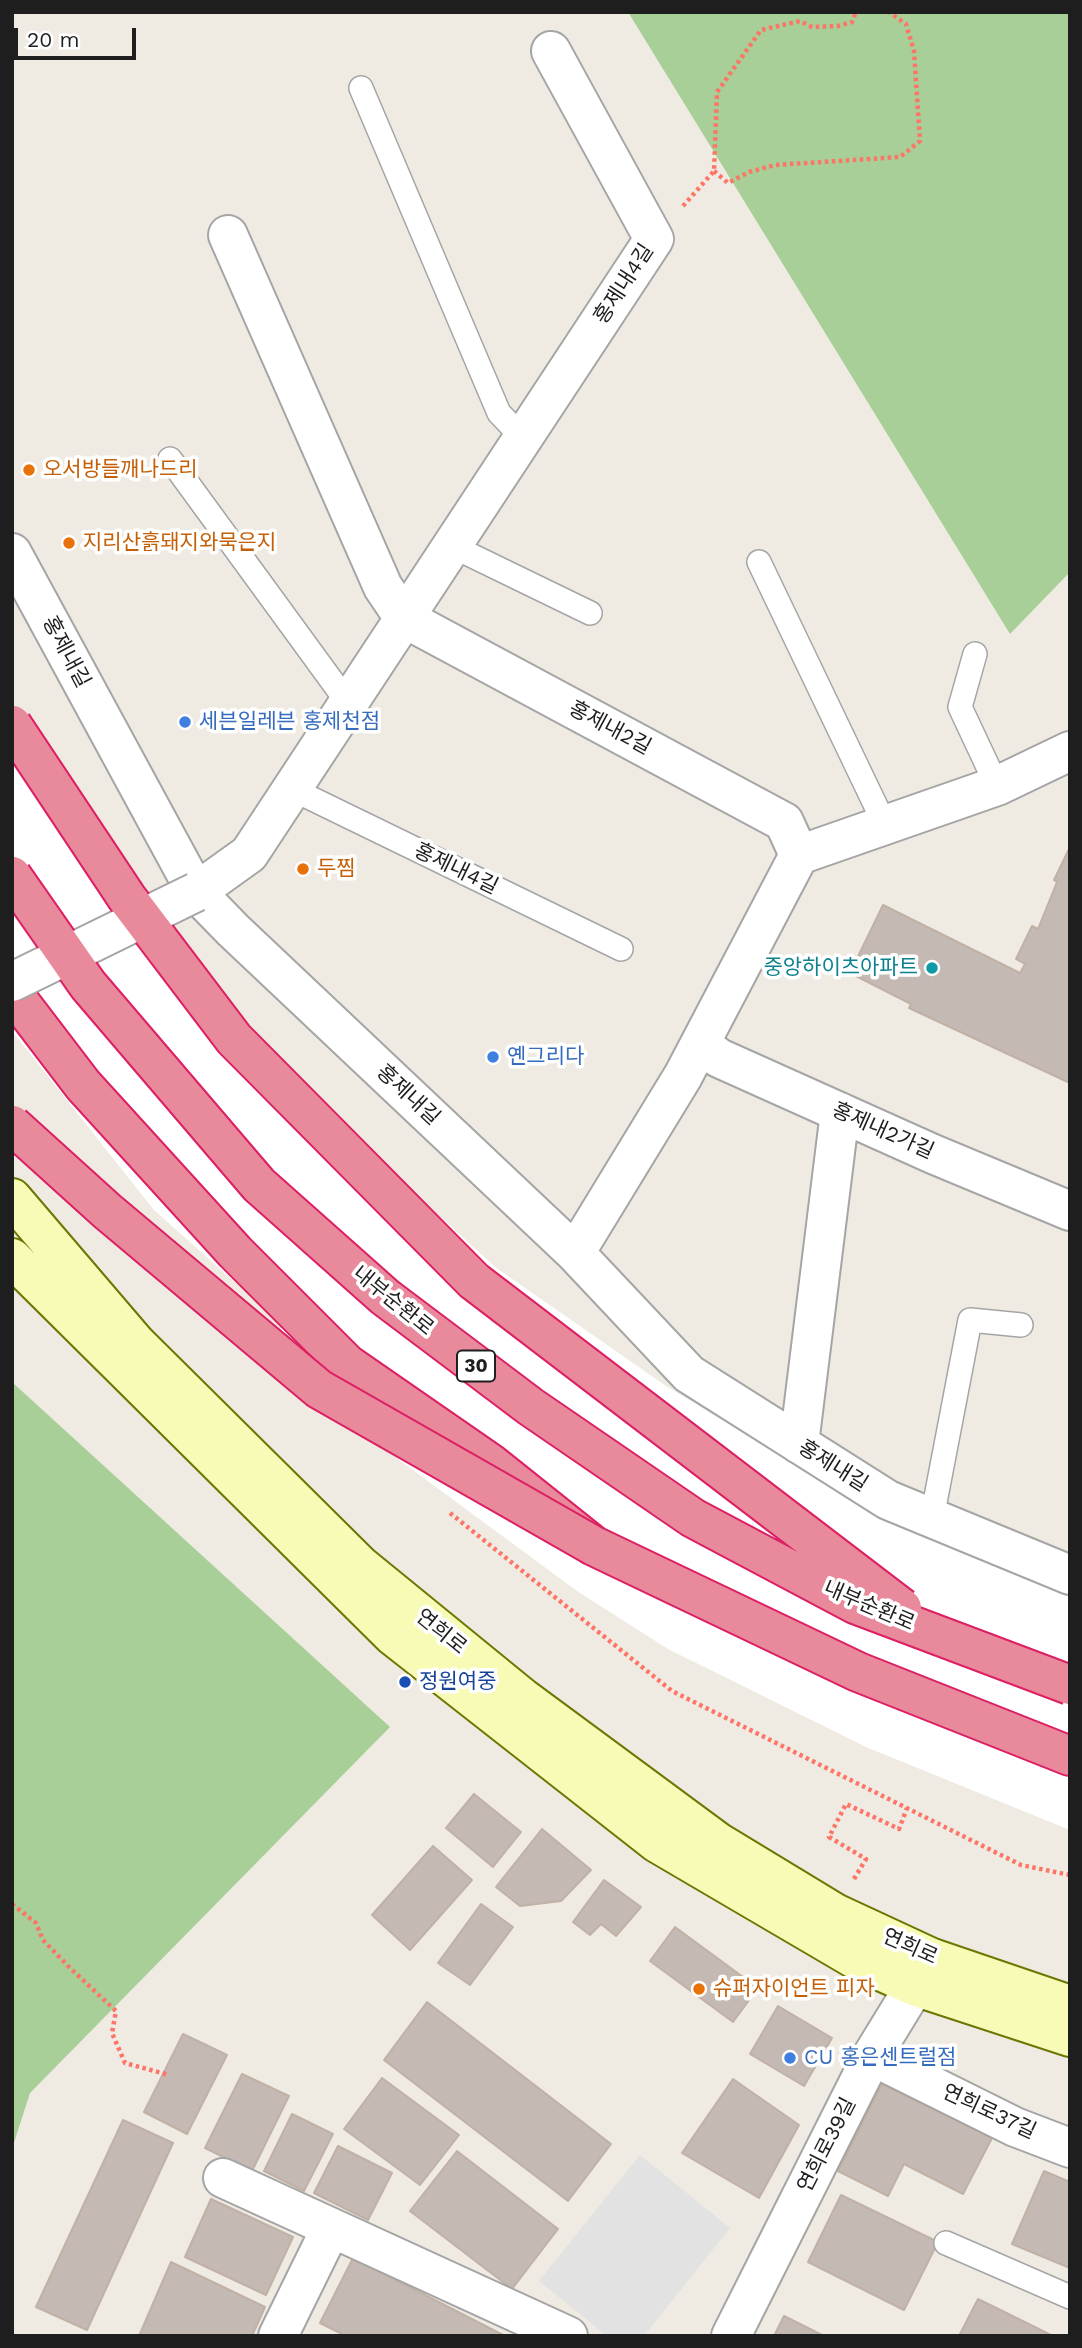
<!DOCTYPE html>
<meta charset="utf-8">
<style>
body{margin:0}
#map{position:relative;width:1082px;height:2348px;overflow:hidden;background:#efebe3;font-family:"Work Sans",sans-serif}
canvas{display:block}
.frame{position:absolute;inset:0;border:14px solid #1e1e1e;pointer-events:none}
.scale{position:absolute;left:14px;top:28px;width:122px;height:32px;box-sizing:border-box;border:4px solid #1e1e1e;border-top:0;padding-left:9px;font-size:21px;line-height:24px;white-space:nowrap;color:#1e1e1e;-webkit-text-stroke:5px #fff;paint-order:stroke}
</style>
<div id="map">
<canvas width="1082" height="2348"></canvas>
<div class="frame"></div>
<div class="scale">20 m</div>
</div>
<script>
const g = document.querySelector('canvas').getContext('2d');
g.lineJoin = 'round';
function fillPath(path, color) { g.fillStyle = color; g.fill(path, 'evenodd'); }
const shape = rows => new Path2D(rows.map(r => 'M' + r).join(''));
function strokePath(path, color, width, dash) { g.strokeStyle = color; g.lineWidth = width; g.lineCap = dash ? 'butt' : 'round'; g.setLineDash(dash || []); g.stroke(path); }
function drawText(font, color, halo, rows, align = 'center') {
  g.font = font + ' "Work Sans","Noto Sans KR",sans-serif'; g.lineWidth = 7; g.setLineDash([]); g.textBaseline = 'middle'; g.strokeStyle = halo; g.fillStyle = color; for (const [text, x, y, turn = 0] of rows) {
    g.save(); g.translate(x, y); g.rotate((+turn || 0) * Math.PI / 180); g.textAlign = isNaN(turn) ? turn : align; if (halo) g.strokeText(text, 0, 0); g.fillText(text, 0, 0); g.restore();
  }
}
const forest = shape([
 [628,12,1070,12,1070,572,1010,634],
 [12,1382,390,1727,30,2093,12,2149]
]);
const parking = shape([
 [640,2155,730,2228,644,2336,607,2336,539,2281]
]);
const pier = shape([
 [12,759,92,882,215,1035,379,1160,495,1267,666,1386,890,1522,1070,1594,1070,1830,866,1747,668,1649,577,1591,261,1358,283,1325,154,1210,12,1031]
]);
const building = shape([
 [1069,849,1070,1083,909,1008,911,1004,850,973,883,905,1020,973,1025,964,1016,959,1032,926,1038,929,1057,882,1054,880,1069,849],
 [474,1794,521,1832,493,1867,446,1828,474,1794],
 [542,1829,591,1870,561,1901,520,1906,496,1887,542,1829],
 [433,1846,472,1880,410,1950,372,1915,433,1846],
 [604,1880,641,1907,616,1936,601,1924,590,1935,573,1922,604,1880],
 [481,1904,513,1927,470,1985,438,1963,481,1904],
 [675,1927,758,1988,733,2022,650,1961,675,1927],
 [427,2002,611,2144,568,2201,384,2060,427,2002],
 [778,2006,832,2038,804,2086,750,2054,778,2006],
 [183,2034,227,2055,187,2134,144,2112,183,2034],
 [242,2074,289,2096,252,2171,205,2148,242,2074],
 [382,2078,459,2135,420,2185,344,2129,382,2078],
 [733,2079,799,2125,759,2198,682,2153,733,2079],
 [882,2084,992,2138,963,2194,904,2164,888,2196,838,2171,882,2084],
 [292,2114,333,2134,304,2191,264,2171,292,2114],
 [123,2120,173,2143,87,2330,36,2307,123,2120],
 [338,2146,392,2173,368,2220,314,2193,338,2146],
 [457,2151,558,2229,512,2289,410,2211,457,2151],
 [1044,2171,1070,2182,1070,2268,1012,2244,1044,2171],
 [841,2195,938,2242,904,2310,808,2262,841,2195],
 [211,2199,293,2237,266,2295,185,2257,211,2199],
 [353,2258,505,2336,346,2336,320,2323,353,2258],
 [171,2262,265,2307,252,2336,139,2336,171,2262],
 [978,2299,1053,2336,959,2336,978,2299],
 [784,2316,824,2336,774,2336,784,2316]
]);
const path = shape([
 [714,171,728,183,749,172,775,165,900,157,920,141,914,51,906,24,889,12],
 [683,206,714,171,717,92,761,30,800,21,812,27,838,26,852,22,856,12],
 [450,1513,672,1691,1021,1865,1070,1875],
 [854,1879,866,1859,829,1837,846,1804,899,1829,907,1808],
 [12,1904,36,1923,43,1940,70,1968,116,2011,112,2033,125,2063,169,2075]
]);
const lane = shape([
 [361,88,499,413,523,438],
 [170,459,348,703],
 [452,546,590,613],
 [759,562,885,825],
 [975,654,960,707,997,786],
 [292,789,621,949],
 [932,1518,970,1320,1021,1325],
 [946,2243,1070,2297]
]);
const street = shape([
 [228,235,383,587,404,618,784,822,799,855],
 [12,553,196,892,233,930,575,1253,689,1374,888,1500,1070,1575],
 [196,892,249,854,654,239,551,51],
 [700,1044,719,1058,933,1154,1070,1211],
 [575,1253,683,1076,799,855,997,786,1070,751],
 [799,1444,840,1112],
 [872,2056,1015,2127,1070,2148],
 [223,2178,568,2336],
 [278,2336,331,2228],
 [731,2336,872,2056,932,1958]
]);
const secondary = shape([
 [12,1198,136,1343,360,1565,523,1698,718,1842,835,1913,932,1958,1070,2005],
 [12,1258,393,1636,657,1843,860,1962,914,1986,1070,2037]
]);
const highway = shape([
 [12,992,83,1085,235,1252,347,1364,490,1463,594,1546,858,1672,1070,1756]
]);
const streetBridge = shape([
 [12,982,196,892]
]);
const highwayBridge = shape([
 [12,725,127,898,234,1039,474,1281,902,1608],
 [12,876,88,985,259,1185,385,1297,531,1407,693,1518,855,1604,1070,1685],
 [12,1125,107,1211,319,1389,594,1546]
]);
const markers = [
 [29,470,7,"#e8710a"],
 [69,543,7,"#e8710a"],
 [185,722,7,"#3f7fe0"],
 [303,869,7,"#e8710a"],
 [932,968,7,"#0f9aa8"],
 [493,1057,7,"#3f7fe0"],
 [405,1682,7,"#1a4fb4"],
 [699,1989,7,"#e8710a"],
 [790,2058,7,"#3f7fe0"]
];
const shields = [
 [476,1366,38]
];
const shieldNames = [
 ["30",476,1366]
];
const streetNames = [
 ["홍제내4길",624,284,-57],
 ["홍제내길",66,652,62],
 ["홍제내2길",610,728,28],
 ["홍제내4길",456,869,26],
 ["홍제내길",408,1095,43],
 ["홍제내2가길",883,1131,24],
 ["내부순환로",393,1301,39],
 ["홍제내길",833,1466,32],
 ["내부순환로",869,1606,23],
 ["연희로",441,1632,39],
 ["연희로",910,1947,24],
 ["연희로37길",989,2112,25],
 ["연희로39길",827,2145,-63]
];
const foodNames = [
 ["오서방들깨나드리",43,470],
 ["지리산흙돼지와묵은지",83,543],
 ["두찜",317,869],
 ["슈퍼자이언트 피자",713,1989]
];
const shopNames = [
 ["세븐일레븐 홍제천점",199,722],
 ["옌그리다",507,1057],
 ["CU 홍은센트럴점",804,2058]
];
const cultureNames = [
 ["중앙하이츠아파트",918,968]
];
const transitNames = [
 ["정원여중",419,1682]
];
fillPath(forest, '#a8cf97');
fillPath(parking, '#e2e2e2');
fillPath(pier, '#fff');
fillPath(building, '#c4bab3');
strokePath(building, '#c1b1a5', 2);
strokePath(lane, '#a5a5a5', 26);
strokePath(street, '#a5a5a5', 42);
strokePath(secondary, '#6c7702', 42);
strokePath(highway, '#dd2063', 42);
strokePath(path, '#fd7567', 4.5, [3.5, 3.5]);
strokePath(lane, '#fff', 23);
strokePath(street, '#fff', 38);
strokePath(secondary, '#f8fbb6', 38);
strokePath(highway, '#e8899c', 38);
strokePath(streetBridge, '#a5a5a5', 42, []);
strokePath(highwayBridge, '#dd2063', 42, []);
strokePath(streetBridge, '#fff', 38);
strokePath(highwayBridge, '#e8899c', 38);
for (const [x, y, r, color] of markers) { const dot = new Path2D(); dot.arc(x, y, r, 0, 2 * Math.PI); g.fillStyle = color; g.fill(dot); strokePath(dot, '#fff', 2.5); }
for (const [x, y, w] of shields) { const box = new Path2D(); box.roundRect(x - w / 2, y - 15.5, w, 31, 5); g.fillStyle = '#fff'; g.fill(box); strokePath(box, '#1e1e1e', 2); }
drawText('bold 19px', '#1e1e1e', null, shieldNames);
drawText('21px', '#1e1e1e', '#fff', streetNames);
drawText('21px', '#c56008', '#fff', foodNames, 'left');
drawText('21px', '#366cbe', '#fff', shopNames, 'left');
drawText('21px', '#0d838f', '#fff', cultureNames, 'right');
drawText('21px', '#164399', '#fff', transitNames, 'left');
</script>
